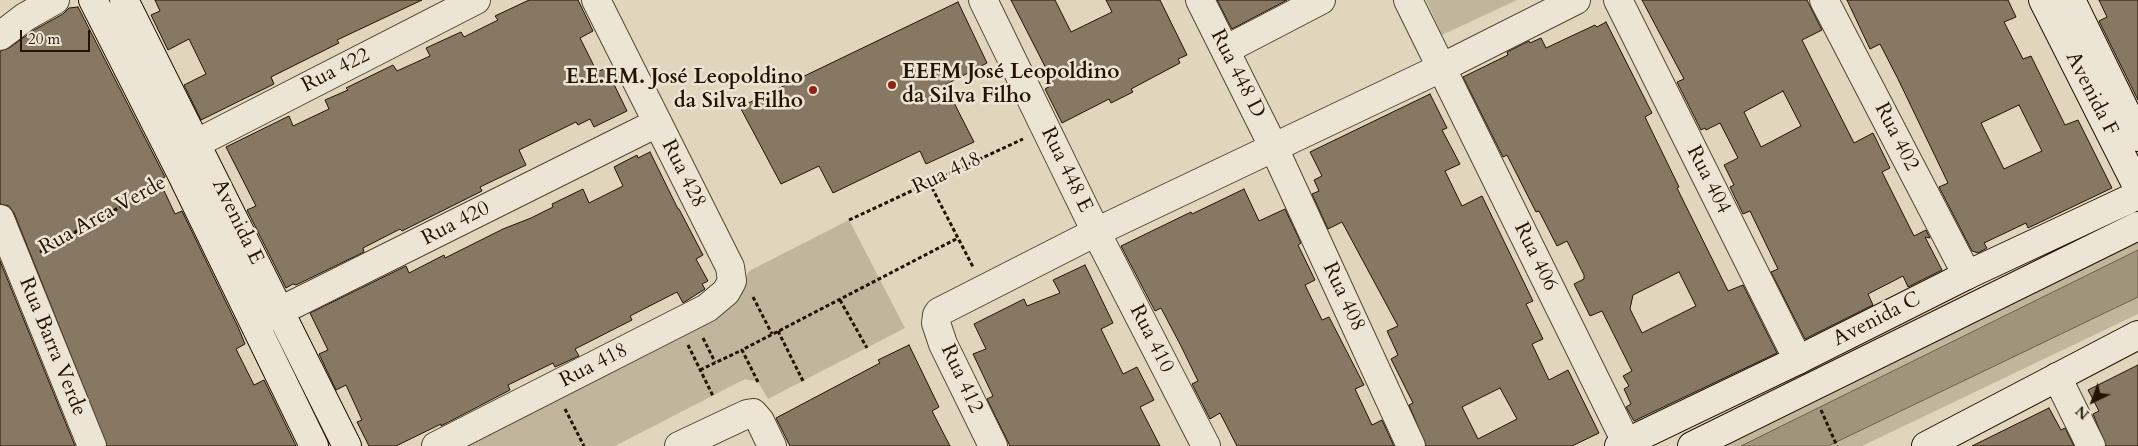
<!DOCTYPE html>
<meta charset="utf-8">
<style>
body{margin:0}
#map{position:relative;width:2138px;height:446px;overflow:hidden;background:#e1d6bd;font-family:Cardo,serif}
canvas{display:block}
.north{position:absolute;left:2068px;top:376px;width:50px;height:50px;-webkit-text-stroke:4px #ece4d4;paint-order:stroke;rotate:222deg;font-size:14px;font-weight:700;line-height:20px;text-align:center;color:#251301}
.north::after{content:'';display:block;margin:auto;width:18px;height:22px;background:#251301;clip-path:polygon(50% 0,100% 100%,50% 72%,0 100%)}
.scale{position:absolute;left:20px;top:30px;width:70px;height:22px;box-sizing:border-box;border:2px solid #251301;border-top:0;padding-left:6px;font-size:15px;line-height:18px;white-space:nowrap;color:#251301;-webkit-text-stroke:4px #ece4d4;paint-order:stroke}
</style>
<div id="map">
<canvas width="2138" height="446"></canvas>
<div class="north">N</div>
<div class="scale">20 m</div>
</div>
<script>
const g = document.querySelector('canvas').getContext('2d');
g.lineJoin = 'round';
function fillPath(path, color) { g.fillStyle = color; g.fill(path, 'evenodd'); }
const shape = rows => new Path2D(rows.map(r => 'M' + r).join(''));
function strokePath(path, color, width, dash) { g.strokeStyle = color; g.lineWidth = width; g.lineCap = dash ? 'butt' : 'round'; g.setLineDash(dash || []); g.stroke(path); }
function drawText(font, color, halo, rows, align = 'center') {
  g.font = font + ' Cardo,serif'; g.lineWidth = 5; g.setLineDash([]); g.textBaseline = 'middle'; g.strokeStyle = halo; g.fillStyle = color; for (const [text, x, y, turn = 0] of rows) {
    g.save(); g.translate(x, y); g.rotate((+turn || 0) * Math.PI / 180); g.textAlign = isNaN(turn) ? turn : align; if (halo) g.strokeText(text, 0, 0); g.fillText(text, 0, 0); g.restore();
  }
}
const green = shape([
 [1426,0,1517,0,1442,35],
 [849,220,905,328,768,399,758,382,745,379,615,446,445,446,736,296,749,271],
 [2138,230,2138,314,1862,446,1706,446]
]);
const water = shape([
 [2138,250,2138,297,1828,446,1741,446,2138,250]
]);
const building = shape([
 [155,0,422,0,337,40,339,43,271,77,274,84,201,120,184,85,206,74,189,39,168,50,151,15,160,11,155,0],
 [529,0,578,0,593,31,580,38,597,72,606,68,627,111,594,127,590,119,578,125,576,122,519,150,526,165,480,187,482,191,402,231,400,229,363,248,364,252,296,285,293,284,286,288,247,210,256,206,226,147,289,116,293,126,329,109,325,100,348,90,346,88,393,65,397,71,430,56,426,48,461,32,464,37,498,20,495,16,529,0],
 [1011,0,1055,0,1071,32,1112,12,1106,0,1160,0,1187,55,1178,59,1180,63,1131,89,1133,92,1111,103,1109,99,1062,123,1045,89,1054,84,1011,0],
 [1217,0,1287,0,1232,29,1217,0],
 [1642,0,1807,0,1822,30,1802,40,1819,74,1854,143,1873,133,1890,168,1882,172,1914,236,1926,230,1930,238,1925,237,1942,270,1908,287,1903,276,1868,294,1873,305,1805,339,1771,272,1778,269,1750,211,1743,214,1730,187,1734,185,1724,165,1738,158,1720,123,1706,130,1705,128,1701,130,1677,82,1684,79,1642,0],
 [1783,91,1801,126,1761,147,1744,112,1783,91],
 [1847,0,2008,0,2016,17,2004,22,2023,59,2031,56,2065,125,2078,120,2112,188,2028,228,2026,223,1984,243,1987,248,1978,253,1972,251,1939,187,1948,183,1898,79,1880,44,1870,49,1847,0],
 [2019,105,2042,151,2004,169,1981,123,2019,105],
 [2099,0,2138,0,2138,100,2099,21,2107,17,2099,0],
 [958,2,987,63,945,85,974,142,926,164,920,151,833,193,819,166,781,184,740,107,958,2],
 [78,7,165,177,159,180,175,214,182,211,238,327,245,344,236,349,254,385,264,380,296,446,107,446,14,213,9,206,0,204,0,51,9,48,34,30,63,14,69,8,78,7],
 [1606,22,1652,113,1645,117,1679,187,1677,188,1728,291,1743,285,1777,353,1634,421,1626,407,1631,404,1624,389,1629,386,1623,376,1632,371,1602,311,1590,316,1574,284,1584,279,1584,275,1567,241,1557,246,1539,211,1536,212,1507,155,1503,157,1463,77,1508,55,1507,52,1529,41,1530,43,1541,38,1546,48,1595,25,1597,27,1606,22],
 [1679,272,1696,306,1642,333,1630,309,1633,295,1679,272],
 [1430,94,1447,128,1442,130,1460,164,1445,171,1462,206,1482,196,1533,301,1526,304,1543,339,1532,344,1549,380,1568,370,1599,433,1572,446,1426,446,1409,405,1413,403,1391,359,1398,355,1387,331,1398,326,1342,222,1328,229,1312,194,1319,191,1314,180,1322,176,1310,152,1430,94],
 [1500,388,1517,419,1478,439,1462,407,1500,388],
 [650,152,678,209,679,209,703,255,696,259,708,281,702,284,705,289,683,303,677,292,630,316,632,320,575,349,579,356,555,367,553,363,508,385,510,390,441,426,441,424,396,446,369,446,357,422,362,420,346,385,336,390,319,354,328,350,310,313,406,266,409,273,444,255,445,258,503,229,531,218,553,207,552,204,583,189,589,203,623,186,614,167,637,155,638,158,650,152],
 [1244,189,1259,221,1285,209,1301,243,1298,245,1315,280,1305,285,1322,320,1329,317,1364,385,1355,389,1372,425,1382,420,1394,446,1237,446,1220,413,1210,419,1192,384,1198,381,1181,346,1161,308,1155,311,1121,246,1191,212,1192,214,1244,189],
 [0,261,75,446,0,446,0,261],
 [1085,265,1113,323,1101,329,1123,374,1137,367,1154,400,1140,407,1160,446,1010,446,987,399,993,396,973,354,986,349,974,324,1024,299,1027,306,1060,293,1053,280,1085,265],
 [909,345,939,407,932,411,950,446,790,446,776,418,880,363,878,360,909,345],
 [2138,365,2138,446,2106,446,2093,414,2099,411,2088,390,2138,365],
 [2049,408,2061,430,2065,428,2074,446,1972,446,2049,408]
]);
const path = shape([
 [929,182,973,267],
 [849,220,1023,139],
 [40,252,159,185],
 [753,297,772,334],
 [840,300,867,348],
 [778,331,803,381],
 [703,338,715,362],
 [688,345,713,396],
 [700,370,742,350],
 [758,382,742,350,958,238],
 [565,409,584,446],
 [1821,410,1837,446]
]);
const street = shape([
 [983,0,1096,232,1206,446],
 [1200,0,1274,148,1411,446],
 [1408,0,1628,446],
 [1618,0,1798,360],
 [1824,0,1967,275],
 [0,36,25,17,55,0],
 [1225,50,1321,0],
 [197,143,476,0],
 [0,219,92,446],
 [258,322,657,123],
 [2057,377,2091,446],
 [436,446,707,308,726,292,732,281,730,267,596,0],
 [679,446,747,414,753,413,760,421,772,446],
 [993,446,943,344,936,323,937,315,939,312,1096,232,1443,67,1576,0]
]);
const secondary = shape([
 [93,0,181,173,314,446],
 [124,0,347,446],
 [2043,0,2138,188],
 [2071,0,2138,137],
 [1619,446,1798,360,1967,275,2136,196],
 [1692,446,2138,226],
 [1926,446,2138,335]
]);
const markers = [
 [892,85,5,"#8f2418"],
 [813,90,5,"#8f2418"]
];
const streetNames = [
 ["Rua 422",336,71,-27],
 ["Rua 448 D",1237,74,63],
 ["Avenida F",2091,94,63],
 ["Rua 402",1896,137,63],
 ["Rua 448 E",1066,170,64],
 ["Rua 428",683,174,63],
 ["Rua 418",947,174,-25],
 ["Rua 404",1708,180,63],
 ["Rua Arca Verde",103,216,-29],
 ["Avenida E",237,222,64],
 ["Rua 420",456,224,-27],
 ["Rua 406",1535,257,64],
 ["Rua 408",1343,297,65],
 ["Avenida C",1877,320,-27],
 ["Rua 410",1151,339,63],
 ["Rua Barra Verde",52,347,68],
 ["Rua 418",594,366,-27],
 ["Rua 412",961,379,65]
];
const poiNames = [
 ["EEFM José Leopoldino",902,73],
 ["da Silva Filho",902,97],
 ["E.E.F.M. José Leopoldino",803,78,"right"],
 ["da Silva Filho",803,102,"right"]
];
fillPath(green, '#c1b59d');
fillPath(water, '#a1947d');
strokePath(water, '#6f604b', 1);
fillPath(building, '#877863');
strokePath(building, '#251301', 1);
strokePath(street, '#544430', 30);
strokePath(secondary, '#251301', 30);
strokePath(path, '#251301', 3, [4, 2.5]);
strokePath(street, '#ece4d4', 28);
strokePath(secondary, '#ece4d4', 28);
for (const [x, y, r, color] of markers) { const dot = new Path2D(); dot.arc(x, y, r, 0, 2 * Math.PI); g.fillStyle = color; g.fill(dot); strokePath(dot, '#ece4d4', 2); }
drawText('21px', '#251301', '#ece4d4', streetNames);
drawText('bold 21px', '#251301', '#ece4d4', poiNames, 'left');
</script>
